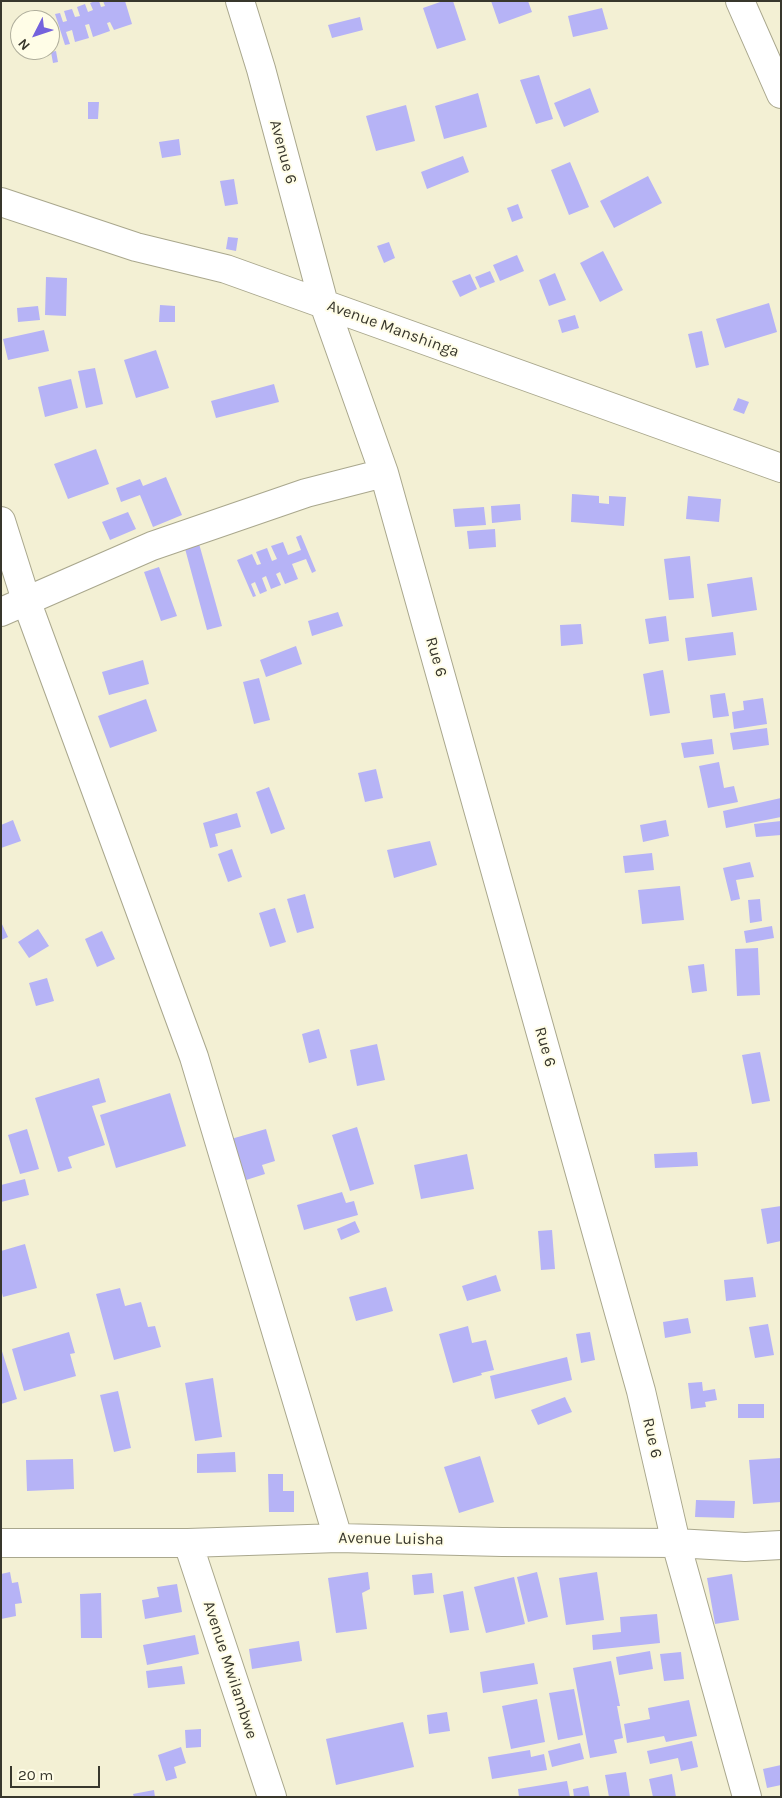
<!DOCTYPE html>
<style>
body{margin:0}
#map{position:relative;width:782px;height:1798px;overflow:hidden;background:#f3f0d4;font-family:Karla,sans-serif}
canvas{display:block}
.frame{position:absolute;inset:0;border:2px solid #38372c;pointer-events:none}
.north{position:absolute;left:10px;top:10px;width:50px;height:50px;box-sizing:border-box;background:#fffde7;border:1px solid #afae9c;border-radius:50%;rotate:229deg;font-size:14px;font-weight:700;line-height:20px;text-align:center;color:#38372c}
.north::after{content:'';display:block;margin:auto;width:18px;height:22px;background:#7462dd;clip-path:polygon(50% 0,100% 100%,50% 72%,0 100%)}
.scale{position:absolute;left:10px;top:1766px;width:90px;height:22px;box-sizing:border-box;border:2px solid #38372c;border-top:0;padding-left:6px;font-size:15px;line-height:18px;white-space:nowrap;color:#38372c;-webkit-text-stroke:4px #fffde7;paint-order:stroke}
</style>
<div id="map">
<canvas width="782" height="1798"></canvas>
<div class="frame"></div>
<div class="north">N</div>
<div class="scale">20 m</div>
</div>
<script>
const g = document.querySelector('canvas').getContext('2d');
g.lineJoin = 'round';
function fillPath(path, color) { g.fillStyle = color; g.fill(path, 'evenodd'); }
const shape = rows => new Path2D(rows.map(r => 'M' + r).join(''));
function strokePath(path, color, width, dash) { g.strokeStyle = color; g.lineWidth = width; g.lineCap = dash ? 'butt' : 'round'; g.setLineDash(dash || []); g.stroke(path); }
function drawText(font, color, halo, rows, align = 'center') {
  g.font = font + ' Karla,sans-serif'; g.lineWidth = 4; g.setLineDash([]); g.textBaseline = 'middle'; g.strokeStyle = halo; g.fillStyle = color; for (const [text, x, y, turn = 0] of rows) {
    g.save(); g.translate(x, y); g.rotate((+turn || 0) * Math.PI / 180); g.textAlign = isNaN(turn) ? turn : align; if (halo) g.strokeText(text, 0, 0); g.fillText(text, 0, 0); g.restore();
  }
}
const building = shape([
 [95,1,99,1,101,7,105,6,103,1,125,1,132,24,114,30,110,22,107,23,110,31,93,37,89,24,85,25,89,38,75,42,72,30,66,32,70,44,65,45,55,14,60,13,63,22,67,21,64,11,72,9,75,17,80,16,77,7,85,4,88,12,93,10,90,3],
 [443,1,453,1,466,40,437,49,423,8],
 [491,1,528,1,532,12,499,24],
 [602,8,608,29,573,37,568,16],
 [360,17,363,30,332,38,328,25],
 [56,51,58,62,53,63,51,52],
 [539,75,553,119,536,124,520,80],
 [590,88,599,112,564,127,554,103],
 [478,93,487,127,444,139,435,106],
 [88,102,99,102,98,119,88,119],
 [406,105,415,141,376,151,366,116],
 [179,139,181,155,162,158,159,142],
 [463,156,469,172,427,189,421,172],
 [570,162,589,207,569,215,551,170],
 [648,176,662,203,614,228,600,201],
 [234,179,238,204,225,206,220,181],
 [518,204,523,218,512,222,507,208],
 [228,237,238,238,236,251,226,249],
 [389,242,395,258,384,263,377,246],
 [603,251,623,290,600,302,580,263],
 [517,255,524,271,500,281,493,265],
 [490,271,495,282,480,288,475,277],
 [555,273,566,300,549,306,539,280],
 [470,274,477,289,460,297,452,281],
 [46,277,67,278,66,316,45,315],
 [769,303,777,332,725,348,716,319],
 [160,305,175,306,175,322,159,322],
 [38,306,40,320,18,322,17,308],
 [575,315,579,328,562,333,558,320],
 [44,330,49,351,8,360,3,339],
 [702,331,709,365,696,368,688,334],
 [156,350,169,388,136,398,124,360],
 [95,368,103,404,86,408,78,371],
 [71,379,78,408,45,417,38,387],
 [274,384,279,402,216,418,211,401],
 [738,398,749,402,744,414,733,410],
 [96,449,109,484,68,499,54,464],
 [166,477,182,515,153,527,140,495,121,502,116,488,140,479,143,486],
 [572,494,599,496,599,503,609,504,609,496,626,497,624,526,571,522],
 [688,496,721,499,719,522,686,519],
 [520,504,521,520,492,523,491,506],
 [484,507,486,525,455,527,453,509],
 [128,512,136,529,110,540,102,522],
 [495,529,496,547,469,549,467,531],
 [301,535,316,571,312,573,306,559,292,564,298,579,285,584,280,572,276,574,281,585,271,589,266,576,262,578,267,591,260,594,255,582,251,584,256,596,253,597,237,560,252,554,257,565,261,564,256,552,267,548,272,561,277,559,271,546,283,542,288,555,301,550,296,537],
 [198,540,222,626,207,630,184,545],
 [690,556,694,598,669,600,664,559],
 [159,567,177,616,161,621,144,572],
 [752,577,757,610,712,617,707,584],
 [338,612,343,626,312,636,308,621],
 [666,616,669,641,649,644,645,619],
 [581,624,583,644,561,646,560,625],
 [733,632,736,655,688,661,685,638],
 [296,646,302,664,266,677,260,660],
 [143,660,149,684,109,695,102,672],
 [663,670,670,713,650,716,643,674],
 [259,678,270,720,254,724,243,682],
 [725,693,729,716,713,718,710,695],
 [763,698,767,724,734,729,732,712,744,710,743,701],
 [146,699,157,731,110,748,98,716],
 [767,728,769,745,733,750,730,733],
 [712,739,714,754,684,758,681,743],
 [719,762,724,788,734,786,738,802,708,808,699,766],
 [376,769,383,798,365,802,358,773],
 [269,787,285,829,271,834,256,792],
 [781,798,781,817,726,828,723,811],
 [237,813,241,827,215,834,218,846,210,848,203,823],
 [13,820,21,841,1,848,1,825],
 [666,820,669,836,643,842,640,825],
 [781,821,781,835,756,837,754,824],
 [430,841,437,865,394,878,387,850],
 [232,849,242,877,228,882,218,854],
 [652,853,654,870,625,873,623,856],
 [750,862,754,877,736,880,740,899,731,901,723,868],
 [680,886,684,920,642,924,638,890],
 [305,894,314,928,297,933,287,899],
 [760,899,762,921,750,923,748,900],
 [275,908,286,942,270,947,259,913],
 [1,922,8,937,1,940],
 [772,926,774,938,746,943,744,931],
 [38,929,49,946,29,958,18,942],
 [102,931,115,959,97,967,85,939],
 [758,948,760,995,737,996,735,949],
 [704,964,707,991,692,993,688,966],
 [47,978,54,1001,36,1006,29,983],
 [319,1029,327,1058,309,1063,302,1034],
 [377,1044,385,1080,357,1086,350,1050],
 [760,1052,770,1101,752,1104,742,1055],
 [99,1078,106,1102,92,1106,105,1145,68,1157,72,1168,58,1172,35,1098],
 [170,1093,186,1146,116,1168,100,1115],
 [357,1127,374,1184,350,1191,332,1135],
 [27,1129,39,1169,20,1174,8,1135],
 [266,1129,275,1161,262,1165,265,1174,243,1181,231,1139],
 [697,1152,698,1166,655,1168,654,1154],
 [467,1154,474,1189,421,1199,414,1165],
 [25,1179,29,1195,1,1202,1,1185],
 [342,1192,346,1203,354,1201,358,1215,304,1230,297,1205],
 [781,1206,781,1241,767,1244,761,1209],
 [355,1221,360,1232,341,1240,337,1229],
 [552,1230,555,1269,541,1270,538,1231],
 [25,1244,37,1288,3,1297,1,1289,1,1251],
 [496,1275,501,1291,467,1301,462,1286],
 [753,1277,756,1297,726,1301,724,1280],
 [386,1287,393,1311,356,1321,349,1297],
 [120,1288,125,1306,141,1302,148,1327,155,1326,161,1347,114,1360,96,1294],
 [688,1318,691,1333,665,1338,663,1322],
 [768,1324,774,1355,755,1358,749,1327],
 [468,1326,472,1343,486,1340,494,1370,481,1373,482,1375,453,1383,439,1334],
 [69,1332,75,1353,70,1354,76,1376,24,1391,12,1349],
 [590,1332,595,1360,581,1363,576,1334],
 [1,1348,17,1399,1,1404],
 [567,1357,572,1380,495,1399,490,1376],
 [213,1378,222,1437,195,1441,185,1383],
 [702,1382,703,1391,715,1389,717,1400,705,1402,706,1407,691,1409,688,1383],
 [118,1391,131,1448,114,1452,100,1395],
 [565,1397,572,1412,538,1425,531,1410],
 [738,1404,764,1404,764,1418,738,1418],
 [235,1452,236,1472,197,1473,197,1454],
 [480,1456,494,1502,459,1513,444,1467],
 [781,1458,781,1502,753,1504,749,1460],
 [73,1459,74,1489,27,1491,26,1460],
 [268,1474,283,1474,283,1491,294,1491,294,1512,269,1512],
 [696,1500,735,1501,734,1518,695,1517],
 [10,1572,12,1583,18,1582,22,1603,15,1604,16,1616,1,1619,1,1574],
 [368,1572,370,1589,362,1593,367,1629,336,1633,328,1578],
 [537,1572,548,1617,528,1622,517,1577],
 [597,1572,604,1620,566,1625,559,1578],
 [432,1573,434,1593,414,1595,412,1575],
 [732,1574,739,1620,715,1624,707,1578],
 [514,1577,525,1624,486,1633,474,1587],
 [177,1584,182,1612,145,1619,142,1600,159,1597,157,1587],
 [463,1591,469,1630,450,1633,443,1595],
 [101,1593,102,1638,81,1638,80,1594],
 [657,1614,660,1643,593,1650,592,1635,621,1632,620,1617],
 [195,1635,199,1654,147,1665,143,1645],
 [299,1641,302,1661,252,1669,249,1649],
 [650,1651,653,1669,619,1675,616,1657],
 [681,1652,684,1679,664,1681,660,1654],
 [611,1661,620,1706,617,1706,623,1738,614,1740,617,1753,590,1758,573,1668],
 [534,1663,538,1684,483,1693,480,1672],
 [182,1666,185,1684,148,1688,146,1671],
 [574,1689,583,1735,558,1740,549,1693],
 [537,1699,545,1742,511,1749,502,1706],
 [689,1700,697,1736,666,1742,664,1736,627,1743,624,1724,650,1719,648,1708],
 [447,1712,450,1731,429,1734,427,1715],
 [403,1722,414,1767,336,1785,326,1739],
 [201,1729,201,1747,186,1748,185,1730],
 [692,1741,698,1767,681,1771,678,1758,650,1764,647,1751],
 [580,1743,584,1759,552,1767,548,1751],
 [181,1747,186,1763,174,1767,177,1778,166,1781,158,1755],
 [530,1750,531,1757,544,1754,547,1770,492,1779,488,1757],
 [781,1765,781,1785,767,1788,763,1769],
 [626,1772,630,1797,609,1797,605,1775],
 [672,1774,676,1797,653,1797,649,1779],
 [567,1781,570,1797,519,1797,518,1789],
 [588,1786,590,1797,574,1797,573,1789],
 [154,1790,155,1797,134,1797,133,1794]
]);
const minor = shape([
 [240,1,261,69,324,304,384,473,641,1391,676,1543,747,1797],
 [740,1,781,94],
 [1,202,136,247,226,269,781,468],
 [1,521,26,600,194,1057,338,1538],
 [1,612,152,546,306,493,384,473],
 [1,1543,188,1543,338,1538,502,1542,676,1543,745,1547,781,1545],
 [188,1543,272,1797]
]);
const streetNames = [
 ["Avenue 6",283,152,75],
 ["Avenue Manshinga",393,329,20],
 ["Rue 6",436,657,74],
 ["Rue 6",545,1047,74],
 ["Rue 6",652,1438,77],
 ["Avenue Luisha",391,1539,1],
 ["Avenue Mwilambwe",230,1670,72]
];
fillPath(building, '#b6b3f6');
strokePath(minor, '#a9a78d', 30);
strokePath(minor, '#fff', 28);
drawText('16px', '#38372c', '#fffde7', streetNames);
</script>
